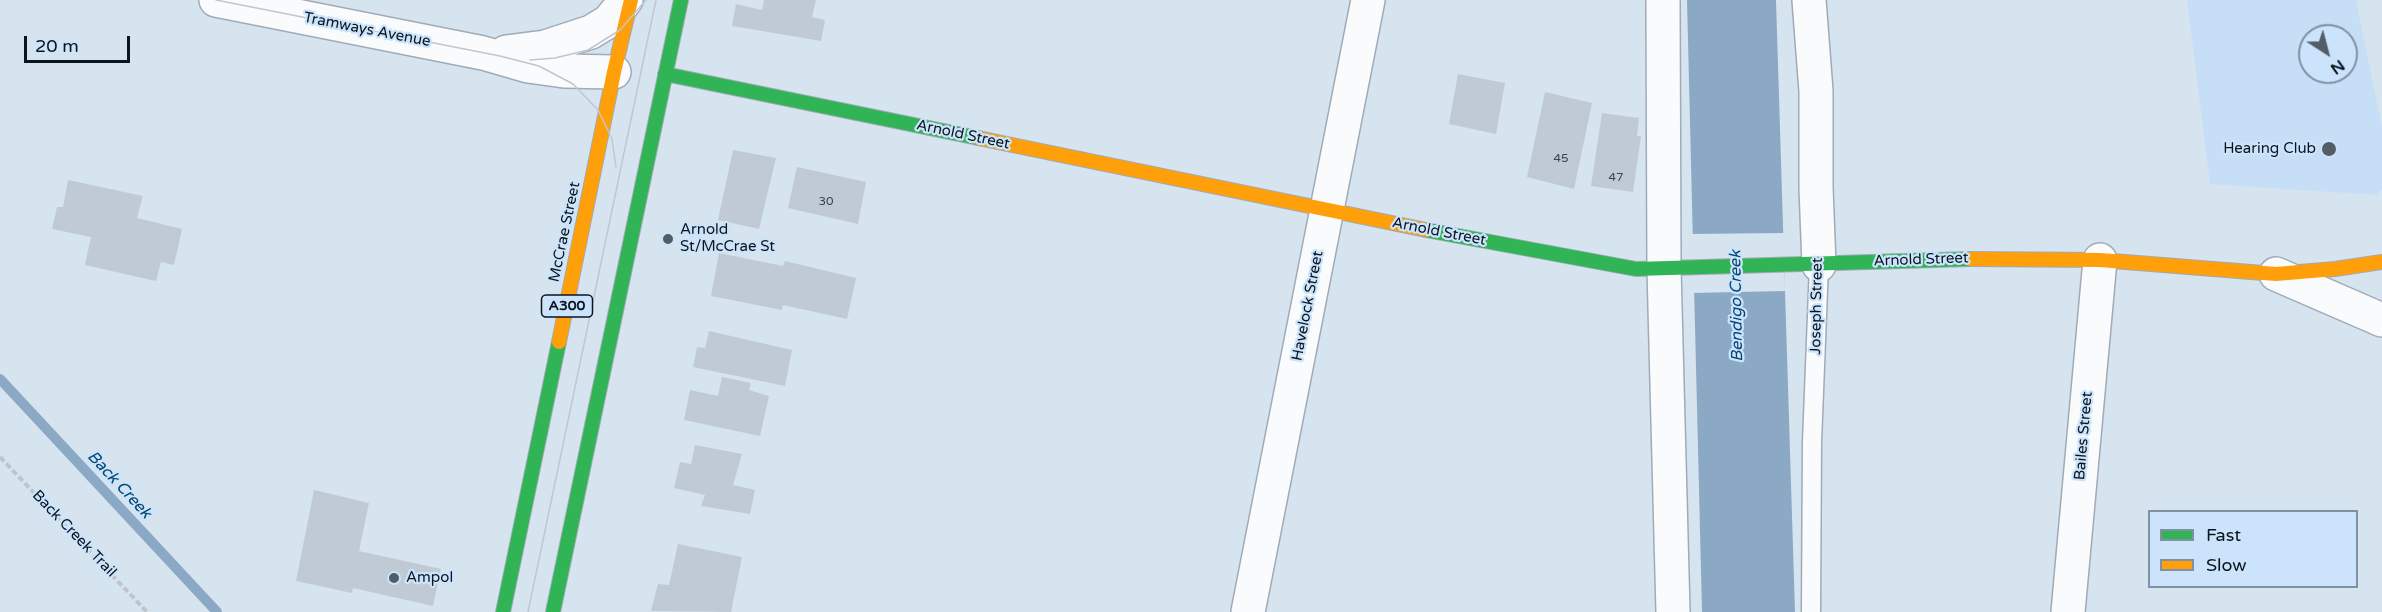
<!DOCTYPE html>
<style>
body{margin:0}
#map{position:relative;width:2382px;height:612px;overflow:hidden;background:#d6e4f0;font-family:"Varela Round",sans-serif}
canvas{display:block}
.legend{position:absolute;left:2148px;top:510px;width:210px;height:78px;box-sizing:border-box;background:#cce4fb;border:2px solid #7f91a3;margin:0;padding:8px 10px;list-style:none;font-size:18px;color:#0b151f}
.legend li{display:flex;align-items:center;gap:12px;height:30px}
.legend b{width:30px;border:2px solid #7f91a3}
.north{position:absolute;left:2298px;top:24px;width:60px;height:60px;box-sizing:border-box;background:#cce4fb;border:2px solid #7f91a3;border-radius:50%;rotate:144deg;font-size:16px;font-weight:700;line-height:24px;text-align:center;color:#0b151f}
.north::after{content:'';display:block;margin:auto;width:21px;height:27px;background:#525d68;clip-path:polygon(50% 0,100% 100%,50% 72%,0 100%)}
.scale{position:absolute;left:24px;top:36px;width:106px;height:27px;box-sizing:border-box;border:3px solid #0b151f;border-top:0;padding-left:8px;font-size:18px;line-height:21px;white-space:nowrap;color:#0b151f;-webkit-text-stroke:4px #cce4fb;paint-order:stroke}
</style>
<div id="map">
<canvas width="2382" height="612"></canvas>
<ul class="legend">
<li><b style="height:8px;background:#30b455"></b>Fast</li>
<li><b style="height:8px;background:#ff9f0a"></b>Slow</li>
</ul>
<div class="north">N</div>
<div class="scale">20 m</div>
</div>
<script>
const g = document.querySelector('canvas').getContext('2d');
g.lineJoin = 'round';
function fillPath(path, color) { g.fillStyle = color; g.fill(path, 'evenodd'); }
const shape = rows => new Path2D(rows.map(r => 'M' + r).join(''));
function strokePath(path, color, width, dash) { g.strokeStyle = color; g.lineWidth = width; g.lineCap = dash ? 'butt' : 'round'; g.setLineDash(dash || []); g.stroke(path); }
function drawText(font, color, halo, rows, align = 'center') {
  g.font = font + ' "Varela Round",sans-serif'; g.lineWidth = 4.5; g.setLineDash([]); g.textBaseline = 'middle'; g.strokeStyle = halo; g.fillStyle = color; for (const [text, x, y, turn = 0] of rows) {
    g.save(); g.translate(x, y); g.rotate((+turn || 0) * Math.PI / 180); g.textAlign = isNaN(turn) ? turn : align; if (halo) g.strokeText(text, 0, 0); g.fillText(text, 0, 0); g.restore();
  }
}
const built = shape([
 [2187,0,2356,0,2382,127,2382,189,2377,195,2210,184],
 [2310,36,2346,36,2346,72,2310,72]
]);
const water = shape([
 [1687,0,1776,0,1795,612,1702,612]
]);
const pier = shape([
 [1784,233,1785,291,1691,293,1689,234]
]);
const stream = shape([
 [0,379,217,612]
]);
const building = shape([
 [764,0,816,0,812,17,825,20,821,41,732,26,736,4,762,10],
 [1458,74,1505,83,1496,134,1449,124],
 [1545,92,1592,103,1574,189,1527,177],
 [1602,113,1639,118,1637,136,1641,136,1633,192,1591,186],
 [733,150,776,158,759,229,718,220],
 [797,167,866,182,858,224,788,208],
 [68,180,143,196,137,218,182,229,174,265,161,262,156,281,85,265,91,237,52,229,57,207,63,207],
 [719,253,783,266,785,261,856,278,847,319,783,305,782,310,711,296],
 [709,331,792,350,785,386,693,367,697,347,705,348],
 [722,377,751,383,749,390,769,396,760,436,684,420,690,390,718,396],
 [695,445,742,454,733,485,755,490,750,514,701,506,705,495,674,488,680,462,691,464],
 [314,490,369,503,359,551,441,569,433,606,353,588,352,593,296,581],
 [678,544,742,557,731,612,651,611,658,584,669,585]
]);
const path = shape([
 [0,457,147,612]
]);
const lane = shape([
 [1811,612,1812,442,1819,265]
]);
const street = shape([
 [216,0,483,53,528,66,564,71,614,72],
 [1663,0,1664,269,1673,612],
 [1809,0,1816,91,1816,188,1819,265],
 [506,52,545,47,591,32,609,21,626,0],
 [2276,274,2382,320],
 [1248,612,1368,0],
 [2068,612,2100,260]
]);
const fast = shape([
 [665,74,978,138],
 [1426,230,1636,269,1970,259],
 [503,612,559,342],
 [553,612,681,0]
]);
const slow = shape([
 [978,138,1426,230],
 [1970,259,2100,260,2276,274,2335,269,2382,262],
 [559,342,614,72,631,0]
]);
const tram = shape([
 [216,0,500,56,539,66,573,84,598,110,612,139,616,167],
 [530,60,555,58,588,50,620,30,646,0],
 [528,612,656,0]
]);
const markers = [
 [2329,149,8,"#525d68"],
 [668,239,6,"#525d68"],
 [394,578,6,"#525d68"]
];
const numberNames = [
 ["45",1561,159],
 ["47",1616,178],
 ["30",826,202]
];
const shields = [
 [567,306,51]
];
const shieldNames = [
 ["A300",567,306]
];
const streetNames = [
 ["Tramways Avenue",367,30,11],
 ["Arnold Street",963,135,12],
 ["McCrae Street",565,232,-78],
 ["Arnold Street",1439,232,11],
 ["Arnold Street",1921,260,-2],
 ["Havelock Street",1308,306,-79],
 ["Joseph Street",1817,306,-89],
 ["Bailes Street",2084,436,-85],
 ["Back Creek Trail",74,534,46]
];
const poiNames = [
 ["Hearing Club",2316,149,"right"],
 ["Arnold",680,230],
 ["St/McCrae St",680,247],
 ["Ampol",406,578]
];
const waterNames = [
 ["Bendigo Creek",1737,306,-91],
 ["Back Creek",119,485,47]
];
fillPath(built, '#c6dff7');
fillPath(water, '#8ba9c5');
fillPath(pier, '#d6e4f0');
strokePath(stream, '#8ba9c5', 10);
fillPath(building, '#bfcad4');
strokePath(lane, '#a0abb6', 21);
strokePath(street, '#a0abb6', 36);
strokePath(fast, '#a0abb6', 16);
strokePath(slow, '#a0abb6', 16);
strokePath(path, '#c0c5c9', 4, [6, 3]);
strokePath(lane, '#f9fbfd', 18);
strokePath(street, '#f9fbfd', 33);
strokePath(fast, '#30b455', 14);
strokePath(slow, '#ff9f0a', 14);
strokePath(tram, '#c2c6ca', 1.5);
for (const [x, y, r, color] of markers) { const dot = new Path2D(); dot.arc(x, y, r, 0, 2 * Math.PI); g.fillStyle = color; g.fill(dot); strokePath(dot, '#cce4fb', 2); }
drawText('12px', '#3b454f', null, numberNames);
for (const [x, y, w] of shields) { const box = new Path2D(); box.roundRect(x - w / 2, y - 11, w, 22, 4.5); g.fillStyle = '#cce4fb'; g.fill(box); strokePath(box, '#0b151f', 1.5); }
drawText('bold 14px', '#0b151f', null, shieldNames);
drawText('15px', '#0b151f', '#cce4fb', streetNames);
drawText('15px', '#0b151f', '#cce4fb', poiNames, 'left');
drawText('italic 16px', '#054572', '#cce4fb', waterNames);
</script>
